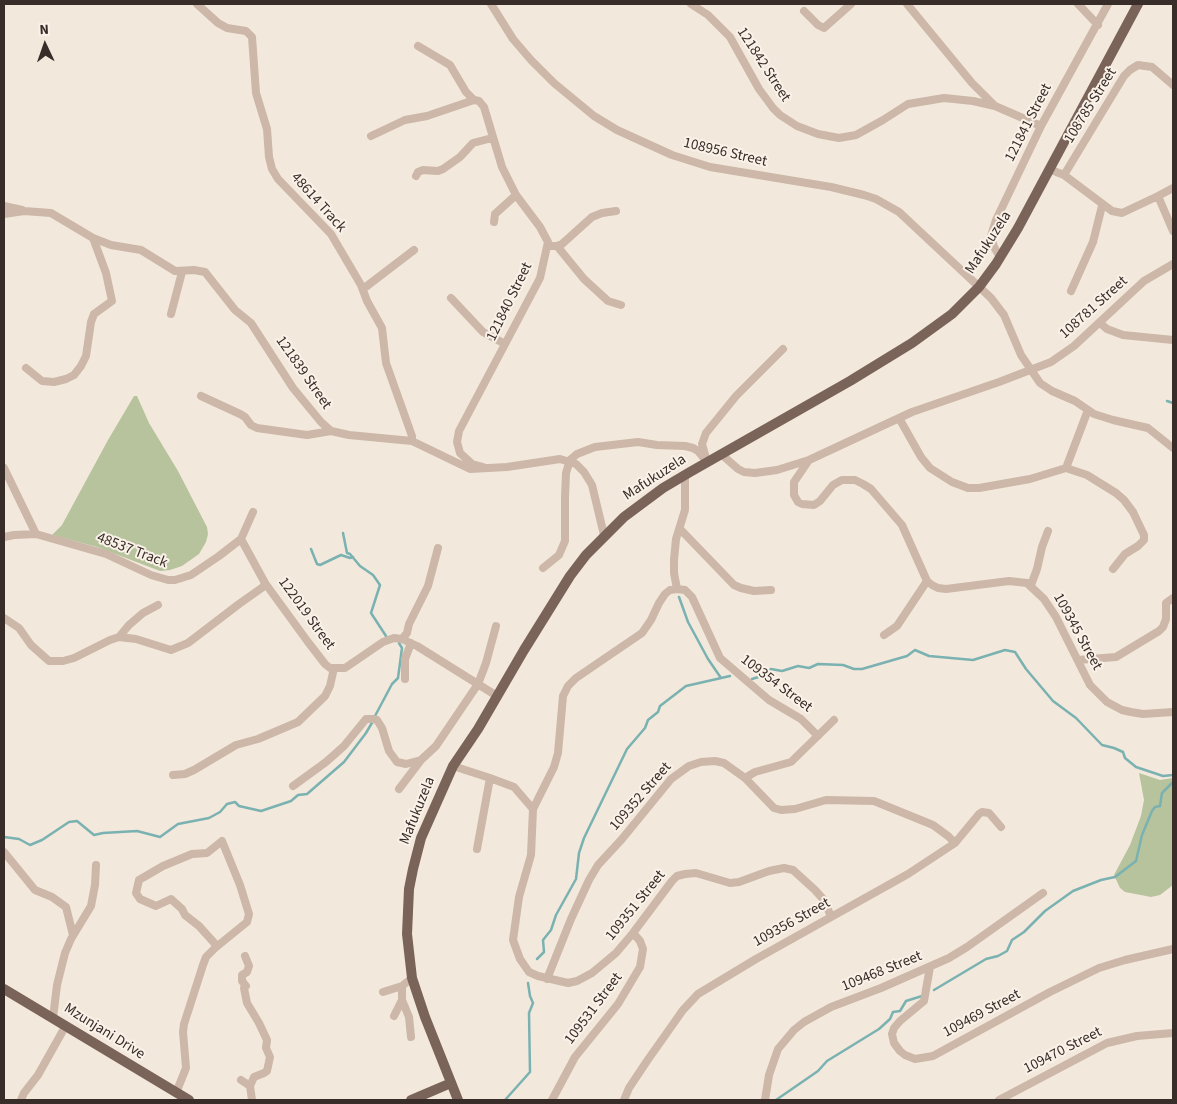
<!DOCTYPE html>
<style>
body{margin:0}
#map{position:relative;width:1177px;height:1104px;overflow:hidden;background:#f3e8dc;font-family:"Source Sans 3",sans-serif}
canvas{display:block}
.frame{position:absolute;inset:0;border:5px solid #382d28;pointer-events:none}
.north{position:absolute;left:20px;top:20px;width:50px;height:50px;-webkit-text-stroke:4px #faf2e9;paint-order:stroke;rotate:357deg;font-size:14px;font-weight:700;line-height:20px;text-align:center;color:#382d28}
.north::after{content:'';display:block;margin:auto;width:18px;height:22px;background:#382d28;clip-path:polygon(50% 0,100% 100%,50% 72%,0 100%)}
</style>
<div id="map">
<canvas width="1177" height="1104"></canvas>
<div class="frame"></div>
<div class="north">N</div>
</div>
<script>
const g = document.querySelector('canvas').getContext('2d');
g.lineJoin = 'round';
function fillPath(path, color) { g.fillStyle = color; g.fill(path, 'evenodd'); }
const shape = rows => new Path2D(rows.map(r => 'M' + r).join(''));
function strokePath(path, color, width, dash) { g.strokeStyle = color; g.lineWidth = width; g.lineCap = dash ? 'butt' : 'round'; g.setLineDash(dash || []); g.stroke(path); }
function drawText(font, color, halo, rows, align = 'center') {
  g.font = font + ' "Source Sans 3",sans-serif'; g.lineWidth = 4; g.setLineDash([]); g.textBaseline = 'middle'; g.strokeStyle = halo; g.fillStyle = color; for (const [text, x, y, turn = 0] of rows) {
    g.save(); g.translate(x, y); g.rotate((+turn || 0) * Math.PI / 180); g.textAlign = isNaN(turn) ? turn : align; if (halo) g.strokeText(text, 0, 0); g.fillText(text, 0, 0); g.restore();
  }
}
const green = shape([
 [134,396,137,396,149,423,178,471,207,527,208,534,206,542,199,554,182,566,170,570,160,571,97,547,52,535,62,525,108,440],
 [1139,773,1160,780,1173,778,1173,885,1160,895,1151,897,1125,892,1120,888,1114,875,1130,845,1141,816,1144,800]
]);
const stream = shape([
 [1167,401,1173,403],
 [343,533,347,553,350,554,360,566,373,575,380,585,371,613,386,636],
 [311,549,317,564,320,565,341,555,350,558,353,557],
 [679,597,688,622,708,659,721,678],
 [752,679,765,675,771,669,782,671,798,666,809,668,818,664,843,665,854,669,862,669,907,656,915,650,929,656,973,660,1005,650,1015,652,1026,669,1053,701,1076,718,1102,745,1114,748,1123,752,1125,758,1136,767,1163,776,1173,775],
 [375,716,392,684,398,678,402,648,399,643],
 [4,837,19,839,30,845,42,840,69,822,77,821,94,835,103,833,137,831,160,837,178,824,209,818,220,812,227,804,235,802,239,806,261,811,291,801,298,795,307,794,344,762,366,733,373,721],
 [537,959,544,952,543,940,551,930,556,915,576,879,579,853,584,838,627,749,645,728,648,720,658,712,660,706,686,686,730,676],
 [934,990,986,959,998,956,1007,951,1012,940,1024,932,1045,911,1073,891,1101,880,1115,877,1136,861,1142,835,1152,811,1155,807,1160,806,1162,793,1173,782],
 [505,1100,530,1072,529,1013,533,1003,530,996,528,983],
 [776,1100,818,1071,827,1061,879,1029,890,1019,893,1012,900,1011,906,1001,922,996]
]);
const minor = shape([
 [197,4,218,23,227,28,246,31,252,37,256,93,267,129,269,157,272,169,278,179,331,234,361,285,367,301,382,328,386,363,412,436,412,441],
 [491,4,513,39,531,60,554,83,594,116,617,130,672,155,710,167,831,187,864,195,876,199,899,212,991,298,1004,315,1021,355,1040,383,1052,391,1075,401,1094,414,1113,420,1148,428,1173,448],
 [691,4,708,15,730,37,759,89,773,108,780,115,797,126,818,134,839,138,856,135,883,120,908,104,944,98,973,101,995,106,1041,126],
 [907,4,972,83,994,105],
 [1078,4,1098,25],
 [804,11,818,25,824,28,851,4],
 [418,46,450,65,466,92,474,100],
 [371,136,405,120,427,116,474,100,479,101,484,107,502,167,516,195,540,227,548,242,540,278,459,431,457,442,460,453,472,464,483,467],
 [1049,169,1064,175,1112,211,1122,213,1158,196],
 [1064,175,1124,76,1130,70,1138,65,1152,67,1173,85],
 [416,176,418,172,423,170,438,171,443,169,460,157,473,143,492,138],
 [1173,188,1158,196,1173,231],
 [4,206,22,210],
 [4,214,24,211,51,213,93,238,111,245,141,250,175,271,194,270,205,272,235,310,251,323,293,388,321,422,331,431,349,435,412,441,470,469,507,467,560,459,576,464,584,472,592,485,604,535],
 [494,222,495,214,516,195],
 [549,246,557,246,584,279,608,301,621,305],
 [557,246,562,244,592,217,602,213,616,211],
 [1000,257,994,247,991,236,996,220,1041,126,1108,4],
 [363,289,414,250],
 [1071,291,1093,242,1102,206],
 [451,298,483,332,505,344],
 [171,314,182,272],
 [1100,323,1107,329,1123,335,1173,340],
 [26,368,42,381,54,382,66,379,74,375,81,366,86,356,91,322,94,314,112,301,106,273,93,238],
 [201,396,240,414,245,417,251,425,257,428,307,435,331,431],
 [1088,410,1066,468,1087,475,1116,493,1124,500,1133,512,1144,535,1144,540,1138,546,1125,554,1113,569],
 [899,418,921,457,930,468,952,482,968,488,979,488,1030,479,1066,468],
 [721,454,738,469,744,472,755,473,777,470,809,460,912,412,999,382,1051,362,1074,346,1144,281,1173,264],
 [706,458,702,444,706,433,736,396,783,349],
 [809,460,794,482,794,495,798,502,802,504,814,505,820,501,833,485,842,480,855,480,863,484,871,489,902,525,927,581,932,585,938,588,946,589,1009,581,1027,583,1044,599,1056,617,1090,685,1107,702,1122,710,1131,712,1143,714,1173,712],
 [4,468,36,534],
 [680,529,734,585,741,588,754,591,771,590],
 [4,537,14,535,36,534,106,554,151,575,168,580,175,580,191,575,219,556,241,539,253,512],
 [241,539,265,583,308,642,325,664,330,668,345,668,383,642,394,638,402,639,417,646,497,696],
 [543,568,559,555,565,541,565,497,566,473,570,460,577,454,595,447,638,442,657,445,685,446,693,448,698,451,707,462],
 [1031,585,1037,569,1042,547,1048,531],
 [677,589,674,573,674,560,676,539,685,510,685,476],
 [4,618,19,628,31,645,49,661,63,661,74,658,110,640,119,637,136,639,171,650,188,643,239,604,263,587,265,583],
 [884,635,897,626,927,581],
 [119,637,129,625,143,613,158,605],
 [402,639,407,633,409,624,428,586,438,548],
 [1078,660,1116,657,1159,631,1163,627,1166,619,1166,603,1173,598],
 [405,679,405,659,411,643],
 [453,766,490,778,514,787,533,809,531,855,519,897,513,940,520,959,529,972,538,976,568,983,577,981,592,973,616,953,633,933,672,881,677,876,685,874,696,873,730,883,739,882,769,871,784,868,793,870,815,890,823,899,831,916],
 [173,775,185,774,194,770,236,745,258,739,298,722,325,696,330,686,334,668],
 [745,778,755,772,791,762,834,720],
 [293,786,326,762,344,746,366,719,373,719,377,720,382,728,389,751,397,762,406,764,421,760,436,746,478,684,486,663,496,626],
 [399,789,421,760],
 [533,809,554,767,558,753,563,696,568,686,576,678,642,633,651,620,659,603,665,594,670,590,677,589,685,590,692,597,720,658,769,700,801,719,818,736],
 [477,849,490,778],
 [4,852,35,890,52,897,66,907,73,935],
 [245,956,249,966,247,972,242,975,242,981,246,986,244,988,247,1003,259,1023,267,1040,266,1048,270,1057,267,1071,264,1073,254,1077,250,1086],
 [930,967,924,1001,900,1021,894,1028,892,1034,894,1043,900,1051,905,1055,915,1059,933,1056,1050,992,1099,968,1125,960,1173,949],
 [547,979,571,919,589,880,598,865,622,839,671,779,689,766,701,762,715,761,724,763,745,778,774,808,781,810,795,809,826,800,874,801,933,825,948,836,955,843],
 [383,992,402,986],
 [402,1000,409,1017,411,1037],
 [394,1016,402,1000,402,986,412,978],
 [53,1018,57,985,65,953,71,939,91,906,95,885,96,865],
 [241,1080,250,1086,252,1100],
 [176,1093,186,1068,183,1032,184,1024,203,965,206,957,215,948,247,922,249,914,240,885,222,841,207,853,192,854,163,866,139,880,136,893,140,899,156,906,171,899,182,909,185,915,199,926,217,946],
 [21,1100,24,1093,38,1075,65,1027],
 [552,1100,575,1057,618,1004,640,967,643,949,640,941,633,933],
 [624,1100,629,1088,647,1061,683,1010,698,994,756,959,908,874,955,843,979,814,982,812,989,813,1001,827],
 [765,1100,769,1075,778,1049,794,1030,804,1022,831,1007,881,988,949,958,967,947,1043,893],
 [999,1100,1107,1043,1137,1036,1173,1033]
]);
const major = shape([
 [4,989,189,1100],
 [411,1100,451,1083],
 [458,1100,425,1017,412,978,407,934,409,889,413,869,421,838,453,766,478,729,524,650,570,576,586,555,624,517,663,488,690,472,850,381,912,343,952,314,979,287,996,264,1018,228,1138,4]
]);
const streetNames = [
 ["121842 Street",763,65,57],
 ["108785 Street",1091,106,-58],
 ["121841 Street",1029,123,-63],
 ["108956 Street",725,153,13],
 ["48614 Track",318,203,48],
 ["Mafukuzela",989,243,-57],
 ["121840 Street",510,302,-64],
 ["108781 Street",1094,308,-42],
 ["121839 Street",303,373,55],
 ["Mafukuzela",655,478,-33],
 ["48537 Track",132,551,21],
 ["122019 Street",306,614,54],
 ["109345 Street",1077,632,61],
 ["109354 Street",776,684,37],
 ["109352 Street",641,797,-49],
 ["Mafukuzela",418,811,-68],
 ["109351 Street",636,906,-51],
 ["109356 Street",792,923,-29],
 ["109468 Street",882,972,-22],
 ["109531 Street",594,1009,-53],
 ["109469 Street",982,1014,-28],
 ["Mzunjani Drive",104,1032,32],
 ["109470 Street",1063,1051,-27]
];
fillPath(green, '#b7c39c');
strokePath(stream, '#7ab1b1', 2.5);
strokePath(minor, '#ccb7a8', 8);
strokePath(major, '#7a6359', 10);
drawText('15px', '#382d28', '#faf2e9', streetNames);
</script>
